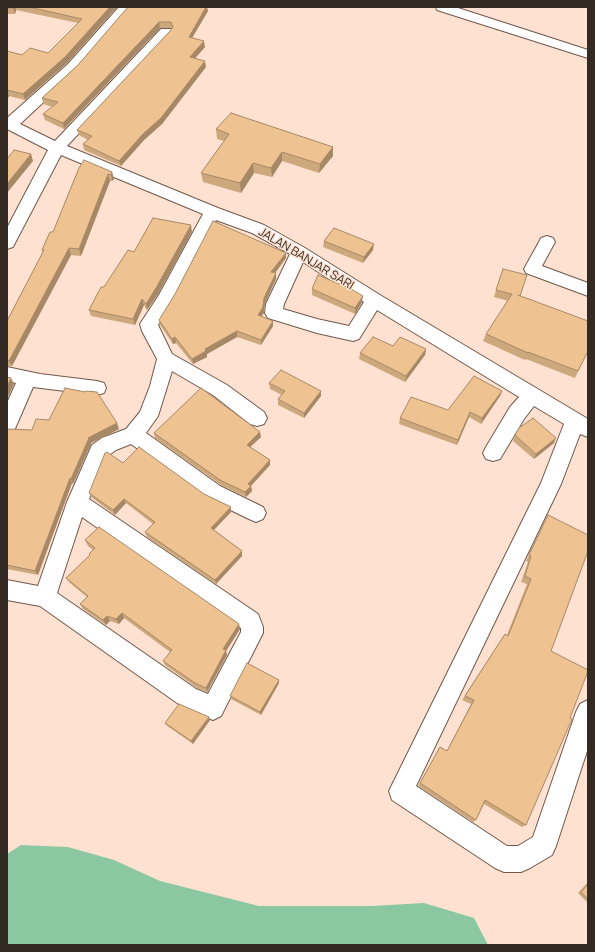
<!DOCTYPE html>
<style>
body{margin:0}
#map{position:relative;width:595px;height:952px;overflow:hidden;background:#fee1d1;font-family:Manrope,sans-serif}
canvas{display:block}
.frame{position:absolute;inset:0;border:8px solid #342a24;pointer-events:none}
</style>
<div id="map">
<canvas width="595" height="952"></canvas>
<div class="frame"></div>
</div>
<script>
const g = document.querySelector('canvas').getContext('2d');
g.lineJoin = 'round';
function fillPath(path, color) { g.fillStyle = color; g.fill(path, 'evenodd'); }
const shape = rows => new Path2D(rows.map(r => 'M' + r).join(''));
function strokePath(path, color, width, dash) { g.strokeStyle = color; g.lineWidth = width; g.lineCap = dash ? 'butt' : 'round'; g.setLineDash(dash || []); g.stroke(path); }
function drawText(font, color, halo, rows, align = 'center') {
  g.font = font + ' Manrope,sans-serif'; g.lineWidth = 3; g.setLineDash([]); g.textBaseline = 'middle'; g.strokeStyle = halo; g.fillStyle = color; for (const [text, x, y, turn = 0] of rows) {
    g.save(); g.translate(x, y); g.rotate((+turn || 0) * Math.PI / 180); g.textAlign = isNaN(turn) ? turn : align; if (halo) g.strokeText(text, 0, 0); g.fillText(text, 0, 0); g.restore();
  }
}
const forest = shape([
 [21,845,68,847,114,860,160,881,259,906,372,906,424,903,474,918,488,945,7,945,7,854]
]);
const minor = shape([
 [119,7,132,7,78,70,20,124,55,141,161,29,171,29,173,32,171,35,67,146,218,208,264,225,305,248,380,295,588,419,588,437,580,434,561,484,416,786,507,846,518,846,533,837,576,712,580,704,588,700,588,748,556,846,552,855,530,868,521,872,504,872,495,868,392,800,389,791,541,483,564,424,534,406,524,419,500,459,493,461,486,459,483,453,486,447,510,407,519,397,377,310,359,339,353,341,317,333,268,318,265,313,266,304,290,254,252,233,216,220,175,299,158,325,172,354,227,385,264,412,267,418,264,424,257,426,250,424,213,395,172,371,158,416,146,433,220,486,263,507,266,513,263,519,256,522,249,519,206,498,131,444,116,450,106,457,89,499,258,614,263,627,263,633,221,716,213,720,180,705,40,606,7,600,7,580,38,586,67,502,92,445,102,438,126,429,140,412,150,386,157,359,142,331,140,324,159,295,203,214,61,155,15,243,13,247,7,249,7,228,48,150,7,129,7,118,68,64,119,7],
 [303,262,364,302,349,326,317,319,283,309,284,304,303,262],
 [82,517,241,628,241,632,208,694,196,689,57,593,82,517],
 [436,7,455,7,588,50,588,58,437,10,436,7],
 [547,236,553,238,555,242,542,266,588,283,588,296,526,273,524,269,539,242,541,238,547,236],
 [7,367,40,374,97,381,104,383,106,388,104,393,97,395,33,387,14,431,7,433,7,403,16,383,7,381,7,367]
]);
const wall = shape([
 [7,7,117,7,67,63,25,100,9,96,7,100,7,51,22,55,48,53,78,23,16,10,15,14,7,14],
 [128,7,208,11,192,38,205,47,195,58,206,67,162,124,144,140,121,166,84,150,83,144,88,140,79,135,77,130,171,30,172,28,160,28,64,129,45,120,43,114,53,107,43,104,42,98,78,65],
 [216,129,333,147,333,156,319,173,282,161,272,177,254,173,241,193,203,182,201,173,224,141,217,139],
 [79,168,112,172,114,179,112,181,110,181,81,256,71,255,12,366,7,366,7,321,43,253,42,250,53,232],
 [192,232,158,294,147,310,144,305,135,325,91,316,89,310,104,287,134,252],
 [324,241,373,250,363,263,323,247],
 [286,258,275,273,276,279,265,303,264,313,261,317,273,321,273,326,261,345,237,337,207,354,207,357,193,364,176,343,173,344,160,325,159,320],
 [312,289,362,302,355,314,312,295],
 [496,290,520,296,588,351,575,378,526,359,525,360,483,341,486,334,508,301,494,297],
 [393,346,426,349,425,355,405,382,359,359,360,353],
 [269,383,321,396,304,418,278,405,278,399,282,395,270,389],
 [502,391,500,396,481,424,469,417,457,445,399,424,400,418,448,410],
 [7,429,32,430,119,429,91,443,91,444,73,484,72,483,38,575,7,569],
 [154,433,261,437,250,447,270,460,270,465,251,486,252,491,246,497,221,485,155,438],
 [515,435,554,443,534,459,513,441],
 [123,463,204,494,231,507,231,512,214,530,242,551,242,556,216,584,147,537,145,532,153,524,126,503,115,515,91,497,89,493],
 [548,515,551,651,526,825,522,827,484,804,476,820,473,822,418,786,440,747,447,751,471,704,462,700,505,634,507,635,527,584,521,582,528,562,526,561],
 [85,540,240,629,226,651,227,655,207,692,197,688,165,665,163,661,170,652,124,618,119,624,110,621,106,625,83,609,80,604,87,597,70,583,66,578,89,556,89,554,93,550,88,546],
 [279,680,279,683,261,715,231,699,230,696],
 [210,720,193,744,166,725,165,723],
 [588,882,588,903,578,893]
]);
const shadedWall = shape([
 [13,7,16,7,16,10,15,14,13,8],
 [110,7,117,7,67,63,25,100,23,94],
 [206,7,207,7,208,11,189,43,189,37],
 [159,22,160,28,64,129,63,123],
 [204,41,205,47,191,63,190,57],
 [205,61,206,67,162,124,144,140,121,166,119,161],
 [7,90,9,96,7,100],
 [333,147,333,156,319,173,320,164],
 [282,152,282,161,272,177,271,168],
 [31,154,33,161,7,193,7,184],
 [253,163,254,173,241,193,240,183],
 [112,172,114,179,112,181,111,175],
 [108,174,110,181,81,256,79,249],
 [191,225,192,232,158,294,147,310,146,304],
 [374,244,373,250,363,263,364,257],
 [69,248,71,255,12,366,9,361],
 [286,253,286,258,272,277,271,272],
 [276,273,276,279,265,303,264,313,258,321,258,315,264,298],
 [363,296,362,302,355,314,355,308],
 [142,299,144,305,135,325,133,319],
 [273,321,273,326,261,345,261,340],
 [237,331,237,337,207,354,207,357,193,364,192,359,205,349],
 [175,337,176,343,173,344,172,339],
 [426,349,425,355,405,382,406,376],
 [11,378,14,384,7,399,7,387],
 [321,391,321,396,304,418,304,413],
 [502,391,500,396,481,424,482,418],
 [470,412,469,417,457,445,458,440],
 [117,423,119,429,91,443,91,444,73,484,71,479,88,438],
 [260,432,261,437,247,450,247,445],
 [556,438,554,443,534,459,536,454],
 [270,460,270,465,249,488,248,484],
 [70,478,72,483,38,575,35,571],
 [251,486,252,491,246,497,245,492],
 [124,499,126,503,115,515,113,510],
 [231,507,231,512,211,533,211,528],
 [242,551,242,556,216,584,215,580],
 [122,613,124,618,119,624,116,619],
 [107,616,110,621,106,625,103,620],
 [239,624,240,629,226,651,227,655,207,692,206,688,223,649],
 [279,680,279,683,261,715,260,712],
 [209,717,210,720,193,744,191,741]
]);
const building = shape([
 [7,7,13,7,13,8,7,8,7,7],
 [29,7,110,7,65,57,23,94,7,90,7,91,7,51,22,55,30,48,48,53,82,19,29,7],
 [128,7,206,7,189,37,204,41,190,57,205,61,161,118,143,134,119,161,83,144,92,136,77,130,171,30,173,27,171,22,159,22,63,123,43,114,58,102,42,98,78,65,128,7],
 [231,113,333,147,320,164,282,152,271,168,253,163,240,183,201,173,229,134,216,129,231,113],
 [14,150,31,154,7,184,7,159,14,150],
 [84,160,112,172,111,175,108,174,79,249,69,248,9,361,7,360,7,321,44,250,42,250,50,232,53,232,79,168,84,160],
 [153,218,191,225,156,288,146,304,142,299,133,319,89,310,101,287,104,287,128,250,134,252,153,218],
 [213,221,286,253,271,272,276,273,264,298,263,307,258,315,273,321,261,340,237,331,205,349,206,351,192,359,175,337,172,339,159,320,175,294,213,221],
 [334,228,374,244,364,257,324,241,334,228],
 [503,269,527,275,520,296,518,295,588,321,588,351,578,371,528,352,528,353,486,334,512,294,496,290,503,269],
 [318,275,351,289,363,296,355,308,312,289,318,275],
 [373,337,393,346,400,337,426,349,406,376,360,353,373,337],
 [281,370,321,391,304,413,278,399,285,391,269,383,281,370],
 [474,376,502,391,482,418,470,412,458,440,400,418,411,397,448,410,474,376],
 [7,377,11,378,7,387,7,377],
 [65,388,85,392,86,391,97,392,117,423,88,438,89,438,71,479,70,478,35,571,7,565,7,429,32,430,36,419,49,420,65,388],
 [201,388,260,432,247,445,270,460,248,484,251,486,245,492,220,480,154,433,201,388],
 [533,418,556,438,536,454,515,435,519,428,533,418],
 [139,447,204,494,231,507,211,528,242,551,215,580,145,532,155,522,124,499,113,510,89,493,105,453,107,452,123,463,139,447],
 [548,515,588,535,588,551,551,651,588,670,588,671,570,718,572,719,526,825,485,800,476,820,420,783,440,747,447,751,474,700,465,696,505,634,508,636,531,579,525,576,531,556,529,555,548,515],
 [99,527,239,624,223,649,226,650,206,688,195,683,163,661,172,650,122,613,116,619,107,616,103,620,80,604,88,596,66,578,90,555,89,554,95,548,85,540,99,527],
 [247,663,279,680,260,712,230,696,247,663],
 [179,704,209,717,191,741,165,723,179,704],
 [588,884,588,899,581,892,588,884]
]);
const streetNames = [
 ["JALAN BANJAR SARI",306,259,31]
];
fillPath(forest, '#8bc7a1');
strokePath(minor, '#70584a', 2);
fillPath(minor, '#fff');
fillPath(wall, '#cda87d');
fillPath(shadedWall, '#a78866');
fillPath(building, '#eec391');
strokePath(building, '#a78866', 1);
drawText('12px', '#342a24', '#fee1d1', streetNames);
</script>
